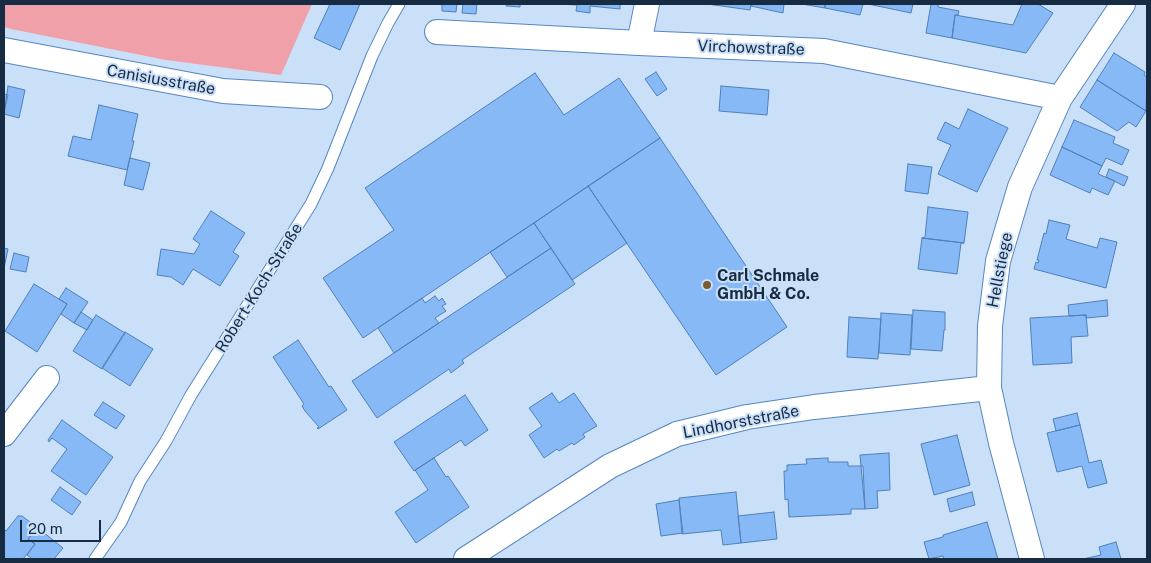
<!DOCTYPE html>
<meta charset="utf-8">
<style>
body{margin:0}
#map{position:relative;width:1151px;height:563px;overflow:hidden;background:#cadff8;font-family:"Public Sans",sans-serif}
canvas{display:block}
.frame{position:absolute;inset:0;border:5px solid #172b43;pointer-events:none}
.scale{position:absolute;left:20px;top:520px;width:81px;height:22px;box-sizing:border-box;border:2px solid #172b43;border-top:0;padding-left:6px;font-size:15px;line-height:18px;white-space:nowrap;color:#172b43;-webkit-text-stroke:4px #cadff8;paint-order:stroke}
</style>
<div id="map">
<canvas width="1151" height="563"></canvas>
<div class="frame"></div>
<div class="scale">20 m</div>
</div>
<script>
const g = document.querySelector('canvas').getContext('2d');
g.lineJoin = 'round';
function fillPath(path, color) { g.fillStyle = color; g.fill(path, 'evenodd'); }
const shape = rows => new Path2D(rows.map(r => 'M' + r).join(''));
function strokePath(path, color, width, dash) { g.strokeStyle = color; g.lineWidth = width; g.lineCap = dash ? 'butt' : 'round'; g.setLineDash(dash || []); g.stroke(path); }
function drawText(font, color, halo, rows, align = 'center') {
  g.font = font + ' "Public Sans",sans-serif'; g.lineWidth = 4; g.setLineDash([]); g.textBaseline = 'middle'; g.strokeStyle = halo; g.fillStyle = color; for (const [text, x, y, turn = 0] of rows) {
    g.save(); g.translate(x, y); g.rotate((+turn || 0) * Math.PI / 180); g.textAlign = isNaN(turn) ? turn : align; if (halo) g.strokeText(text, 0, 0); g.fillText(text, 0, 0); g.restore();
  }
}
const green = shape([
 [4,4,312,4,281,75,166,60,11,29,4,27]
]);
const building = shape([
 [330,4,360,4,340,50,314,38,330,4],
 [442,4,457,4,456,12,442,11,442,4],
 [463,4,477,4,476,14,462,13,463,4],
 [507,4,520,4,520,7,506,6,507,4],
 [558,4,620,4,620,9,590,6,590,13,576,11,577,5,558,4],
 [707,4,751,4,750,10,707,4],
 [751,4,784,4,783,13,751,6,751,4],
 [802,4,825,4,825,8,802,4],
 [825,4,863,4,860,15,825,8,825,4],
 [868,4,913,4,911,13,868,4],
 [931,4,938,4,938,7,959,11,958,15,955,15,952,38,926,33,931,4],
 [1022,4,1038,4,1053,13,1026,53,952,38,955,15,1013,25,1022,4],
 [1114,53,1145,72,1144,75,1147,77,1146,111,1097,80,1114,53],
 [656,72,667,89,657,96,645,79,656,72],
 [535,73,564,115,619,78,660,138,363,338,323,278,394,230,365,188,535,73],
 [1097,80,1146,111,1136,127,1129,122,1117,131,1080,107,1097,80],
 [8,86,25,90,19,118,4,114,8,86],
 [721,86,769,90,767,115,719,111,721,86],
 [4,94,8,95,4,112,4,94],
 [99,105,138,114,132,141,134,141,127,170,68,156,73,136,91,140,99,105],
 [968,109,1008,128,977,192,938,174,951,145,937,139,945,122,959,129,968,109],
 [1074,120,1115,137,1113,143,1129,150,1122,165,1106,158,1102,166,1062,147,1074,120],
 [660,138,787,327,716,375,588,186,660,138],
 [1062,147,1102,166,1098,174,1115,181,1108,195,1092,188,1090,193,1050,175,1062,147],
 [130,158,150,163,143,190,124,185,130,158],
 [908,164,932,167,928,194,905,191,908,164],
 [1109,169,1128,177,1124,186,1106,177,1109,169],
 [588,186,627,243,572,280,534,223,588,186],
 [928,207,968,212,964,243,922,238,925,237,928,207],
 [211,211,245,233,233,252,239,256,220,286,193,269,183,285,171,277,157,275,161,249,194,254,200,244,193,239,211,211],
 [1049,220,1070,225,1066,239,1097,248,1100,238,1117,242,1106,288,1034,269,1036,262,1038,263,1039,260,1037,260,1044,233,1046,234,1049,220],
 [534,223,551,248,507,277,490,252,534,223],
 [922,238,964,243,961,243,957,274,918,269,922,238],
 [4,248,8,249,4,268,4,248],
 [551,248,575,284,462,360,464,363,451,373,449,369,377,418,352,381,551,248],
 [14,253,29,257,26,272,10,269,14,253],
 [34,284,67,304,37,352,5,331,34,284],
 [66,288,88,302,74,323,61,314,67,304,59,299,66,288],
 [435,296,439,301,442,298,446,304,442,306,446,311,435,318,439,323,394,353,378,328,422,298,425,303,435,296],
 [1107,300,1108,316,1086,318,1086,315,1069,316,1068,305,1107,300],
 [913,310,945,312,945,330,944,330,942,351,911,349,913,310],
 [81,312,93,320,87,330,74,323,81,312],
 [881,313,912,315,910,355,879,353,881,313],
 [96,315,125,333,102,369,73,351,96,315],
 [1086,315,1088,336,1071,337,1072,363,1033,365,1030,318,1086,315],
 [849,317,881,319,878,359,847,357,849,317],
 [125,332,153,349,130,386,102,368,125,332],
 [298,340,329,387,331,386,347,410,318,429,317,428,319,427,305,411,302,406,304,404,273,357,298,340],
 [552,393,559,403,574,393,597,426,583,434,585,437,574,445,572,443,559,451,557,449,544,458,529,435,542,426,529,408,552,393],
 [465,395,488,430,465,446,461,440,414,471,394,442,465,395],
 [103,402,125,416,116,429,94,415,103,402],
 [1077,413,1080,425,1056,431,1053,419,1077,413],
 [62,420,113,457,86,495,51,471,67,449,52,438,49,442,48,440,62,420],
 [1080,425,1089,463,1101,460,1107,483,1088,488,1082,466,1057,472,1047,433,1080,425],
 [957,435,970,485,934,495,921,444,957,435],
 [889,453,890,490,877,491,878,508,865,509,860,455,889,453],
 [434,458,446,477,448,476,469,507,416,543,395,512,428,490,415,470,434,458],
 [828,458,828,462,848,462,848,466,863,466,865,509,851,509,851,514,789,517,788,499,785,500,784,471,787,471,787,465,807,464,806,459,828,458],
 [60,487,81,502,72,515,51,500,60,487],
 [736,492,741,543,723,545,721,530,682,534,679,498,736,492],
 [972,492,975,505,950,512,947,499,972,492],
 [679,500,683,533,661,536,656,504,679,500],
 [774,512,777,539,741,543,738,516,774,512],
 [18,516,22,516,38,528,28,539,35,544,23,559,4,559,4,529,6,531,18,516],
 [987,522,998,559,944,559,943,556,929,559,924,542,943,537,943,535,987,522],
 [38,528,63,548,54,559,32,559,27,555,35,544,28,539,38,528],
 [1116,542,1121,559,1083,559,1101,555,1099,547,1116,542]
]);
const service = shape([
 [95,559,121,522,140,481,166,441,191,395,311,204,328,168,372,56,388,23,399,4]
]);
const minor = shape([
 [437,32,639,43,824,51,1060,98],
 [639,43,647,4],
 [4,50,223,91,320,97],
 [4,434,47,378],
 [466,559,610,466,677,434,747,417,814,407,989,388],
 [1032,559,1001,443,989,388,990,326,998,261,1020,187,1060,98,1123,4]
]);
const markers = [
 [707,285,5,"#7b5b30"]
];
const streetNames = [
 ["Virchowstraße",751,48,2],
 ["Canisiusstraße",161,80,10],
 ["Hellstiege",1000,270,-79],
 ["Robert-Koch-Straße",259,288,-58],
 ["Lindhorststraße",741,422,-11]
];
const poiNames = [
 ["Carl Schmale",717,276],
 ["GmbH & Co.",717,294]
];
fillPath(green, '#f0a0a8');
fillPath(building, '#87b9f6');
strokePath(building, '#5080b9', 1);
strokePath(service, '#5687c1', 13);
strokePath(minor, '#5687c1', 26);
strokePath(service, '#fff', 11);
strokePath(minor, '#fff', 24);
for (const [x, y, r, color] of markers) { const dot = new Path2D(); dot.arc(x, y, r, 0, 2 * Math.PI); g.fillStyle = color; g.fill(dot); strokePath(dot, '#cadff8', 2); }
drawText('16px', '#172b43', '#cadff8', streetNames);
drawText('bold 16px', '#172b43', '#cadff8', poiNames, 'left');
</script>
